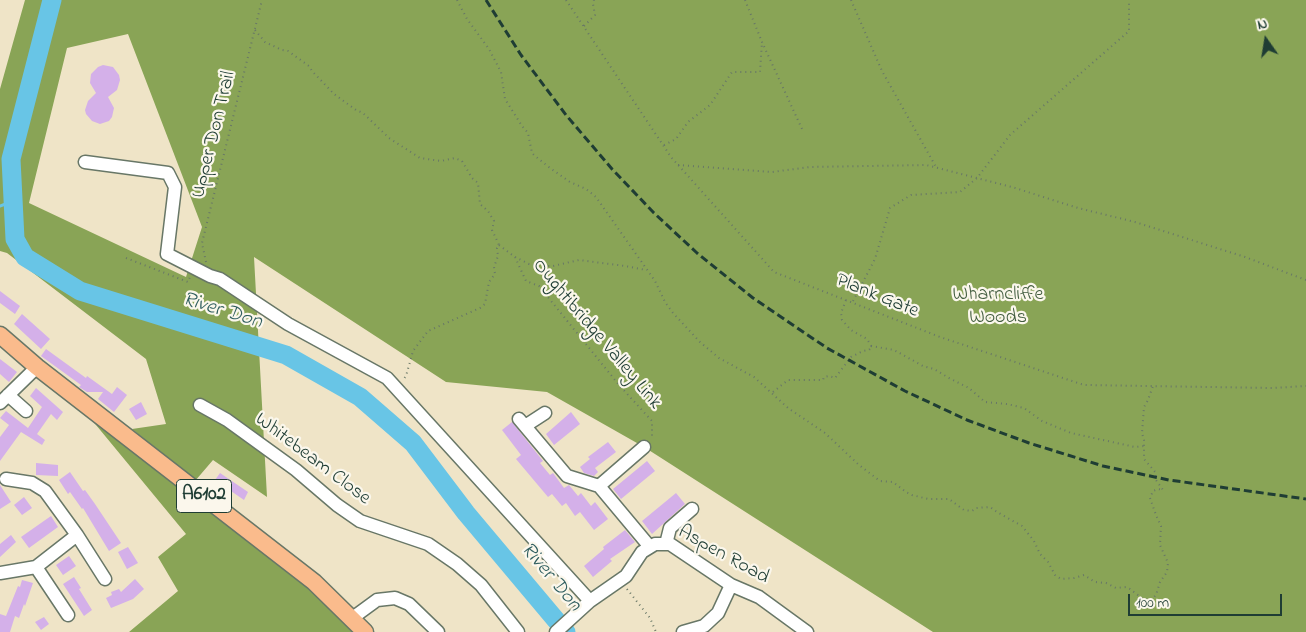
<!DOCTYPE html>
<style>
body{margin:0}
#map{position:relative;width:1306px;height:632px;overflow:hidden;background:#efe4c7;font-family:"Indie Flower",sans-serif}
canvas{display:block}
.north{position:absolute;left:1241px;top:15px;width:50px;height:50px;-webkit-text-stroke:4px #fbf7ec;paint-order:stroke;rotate:347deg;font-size:14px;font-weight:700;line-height:20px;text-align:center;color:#1f3d34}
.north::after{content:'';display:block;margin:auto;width:18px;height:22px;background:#1f3d34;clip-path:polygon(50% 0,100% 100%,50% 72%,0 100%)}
.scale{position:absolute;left:1128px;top:594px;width:154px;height:22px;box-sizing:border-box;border:2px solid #1f3d34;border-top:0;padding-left:6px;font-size:15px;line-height:18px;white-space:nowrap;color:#1f3d34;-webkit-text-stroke:4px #fbf7ec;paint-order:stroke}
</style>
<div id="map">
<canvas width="1306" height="632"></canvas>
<div class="north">N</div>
<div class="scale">100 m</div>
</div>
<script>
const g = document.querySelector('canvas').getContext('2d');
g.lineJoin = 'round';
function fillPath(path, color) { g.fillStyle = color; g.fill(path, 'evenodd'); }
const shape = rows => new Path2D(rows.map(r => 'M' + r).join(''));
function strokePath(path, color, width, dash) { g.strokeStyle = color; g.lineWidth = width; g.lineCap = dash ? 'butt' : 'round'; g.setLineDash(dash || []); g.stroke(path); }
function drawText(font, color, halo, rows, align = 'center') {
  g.font = font + ' "Indie Flower",sans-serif'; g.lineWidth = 4.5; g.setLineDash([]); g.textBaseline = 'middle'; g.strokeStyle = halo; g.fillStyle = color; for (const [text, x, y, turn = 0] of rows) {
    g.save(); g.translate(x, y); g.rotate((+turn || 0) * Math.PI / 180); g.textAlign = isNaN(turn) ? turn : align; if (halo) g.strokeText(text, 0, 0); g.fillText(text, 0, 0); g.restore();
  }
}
const forest = shape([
 [25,0,1306,0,1306,632,933,632,644,447,547,392,446,382,254,257,267,497,213,460,195,481,132,429,166,424,146,359,7,253,0,251,0,89],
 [128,34,202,227,186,277,29,203,67,48],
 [82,408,311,588,356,632,129,632,178,591,158,557,186,534]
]);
const stream = shape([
 [0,206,13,201]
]);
const river = shape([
 [52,0,11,159,15,239,25,257,80,291,286,355,360,397,413,443,466,513,566,632]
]);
const building = shape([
 [103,65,113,67,119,75,120,80,117,90,108,97,114,108,112,117,109,121,100,124,92,121,86,114,85,110,88,101,96,93,90,83,91,74,98,67],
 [0,291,20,306,15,314,0,303],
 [22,314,50,339,41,349,14,324],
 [46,349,86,378,87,376,112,394,117,387,127,395,114,412,98,399,103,392,87,392,79,387,81,385,41,356],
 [0,359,17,372,9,382,0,374],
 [36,388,63,412,57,420,51,414,37,434,45,440,42,445,21,432,0,461,0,437,9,425,0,418,6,411,28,428,42,407,30,396],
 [141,402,147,414,136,420,129,409],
 [571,412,580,424,554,445,546,434],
 [512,422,543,461,540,463,550,475,553,473,564,488,569,485,578,496,581,493,591,506,595,502,608,519,594,530,580,512,575,516,566,503,562,506,552,494,548,497,516,459,521,455,502,430],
 [608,442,616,452,595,468,598,472,594,476,584,473,580,467,590,459,588,457],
 [647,461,655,471,621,499,613,489],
 [36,463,58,465,58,476,36,475],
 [70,472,83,491,85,490,95,504,121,543,109,551,83,508,82,509,70,492,68,494,59,480],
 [220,473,248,492,244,500,215,480],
 [0,485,11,502,0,509],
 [676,493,685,504,652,534,642,521],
 [24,497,32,508,22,515,14,505],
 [51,516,58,527,29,548,21,537],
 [625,530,635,542,610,559,612,561,593,577,584,566,604,549,603,547],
 [11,535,16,542,0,557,0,544],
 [128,547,138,563,127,569,118,552],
 [69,556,76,566,63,575,56,565],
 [74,577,81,588,79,589,92,610,84,616,63,584],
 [135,579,144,589,133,599,111,608,106,598,112,595,111,592,119,589,121,592],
 [22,580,33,583,25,606,24,604,19,618,15,616,10,632,0,632,0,614,6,616,18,586,20,587],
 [44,617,49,624,41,630,35,622]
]);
const path = shape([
 [457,0,467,19,489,49,501,72,505,99,522,126,528,133,532,153,535,156,550,168,570,182,586,189,596,197,655,281,665,302,673,313,700,342,719,358,754,377,788,408,825,433,859,465,880,481,893,482,906,492,912,495,928,499,949,499,964,510,972,511,976,508,990,507,997,512,1022,526,1034,541,1040,554,1048,562,1055,575,1061,579,1074,578,1084,575,1095,582,1106,583,1116,588,1126,587,1130,589,1143,599,1151,600,1156,595,1160,582,1167,572,1168,563,1160,545,1161,526,1156,515,1150,498,1153,491,1158,489,1163,490,1156,480,1156,473,1144,459,1144,440,1142,433,1144,407,1148,400,1153,386],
 [566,0,671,157,774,272,940,337,1084,385,1272,388,1306,386],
 [745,0,762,42,802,129],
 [851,0,882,71,936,167],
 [584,26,595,15,593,4,594,0],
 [255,30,265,42,282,50,288,51,309,66,312,71,334,94,356,110,363,113,389,138,420,158,441,161,455,158,462,161,472,178,478,183,480,204,488,211,494,221,492,230,499,245,497,248,498,256,494,267,495,274,489,282,485,304,480,308,428,331,413,351,406,376,403,380],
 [664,145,676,139,688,122,710,105,732,72,760,72,762,42],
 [678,165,772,172,810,167,926,165,1012,187,1078,208,1135,222,1245,257,1306,280],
 [499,245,515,257,526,281,539,286,619,385,652,421,652,438],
 [515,257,529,264,542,266,553,266,579,260,625,266,646,270],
 [126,258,188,282,190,277],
 [206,262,202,243,262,0],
 [853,301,875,259,890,208,911,195,960,192,977,178,1010,135,1129,31,1129,0],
 [871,346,894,350,923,366,934,369,949,378,969,388,985,402,1007,404,1024,408,1042,421,1071,433,1135,447,1144,446],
 [773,392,788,380,823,380,824,377,829,376,835,378,851,357,863,351,869,350,872,347,867,339,851,330,842,320,841,313,846,300],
 [627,589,650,618,656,632]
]);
const minor = shape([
 [85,162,168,173,175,187,167,254,210,276,220,279,288,324,387,378,590,601],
 [8,395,26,411],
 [0,403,37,367],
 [200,405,227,420,296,470,337,505,360,521,428,544,457,564,481,585,518,632],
 [519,419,567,476,599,486,650,547],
 [525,426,545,413],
 [6,479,32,483,45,491,77,535,105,579],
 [599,486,644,447],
 [666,544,670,528,692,509],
 [36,567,68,615],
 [0,573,36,567,77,535],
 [351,619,377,600,395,598,409,604,438,632],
 [556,632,590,601,626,576,642,552,655,544,670,544,731,585,759,597,807,632],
 [683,632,704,626,718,613,731,585]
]);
const major = shape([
 [0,335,37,367,314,582,365,632]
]);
const rail = shape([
 [486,0,521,55,566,115,612,169,654,213,697,253,753,298,827,348,905,391,967,420,1029,443,1103,466,1169,480,1306,499]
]);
const shields = [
 [204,496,55]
];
const shieldNames = [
 ["A6102",204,496]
];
const streetNames = [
 ["Upper Don Trail",215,135,-76],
 ["Plank Gate",877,297,22],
 ["Oughtibridge Valley Link",596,335,50],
 ["Whitebeam Close",312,460,37],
 ["Aspen Road",723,556,29]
];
const parkNames = [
 ["Wharncliffe",998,296],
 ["Woods",998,319]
];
const waterNames = [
 ["River Don",222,312,17],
 ["River Don",550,578,50]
];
fillPath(forest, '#89a456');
strokePath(stream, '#68c5e6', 3);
strokePath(river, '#68c5e6', 19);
fillPath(building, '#d4b0e9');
strokePath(minor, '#687767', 15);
strokePath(major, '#687767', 19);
strokePath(path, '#687767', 2, [1, 4]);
strokePath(minor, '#fff', 12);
strokePath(major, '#fabb8c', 16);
strokePath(rail, '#1f3d34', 3, [8, 4]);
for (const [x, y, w] of shields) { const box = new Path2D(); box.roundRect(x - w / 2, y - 16.5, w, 33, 4); g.fillStyle = '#fbf7ec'; g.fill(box); strokePath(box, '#1f3d34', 1); }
drawText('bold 19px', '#1f3d34', null, shieldNames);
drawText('20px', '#1f3d34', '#fbf7ec', streetNames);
drawText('20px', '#425d3f', '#fbf7ec', parkNames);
drawText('italic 21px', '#315f60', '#fbf7ec', waterNames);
</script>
